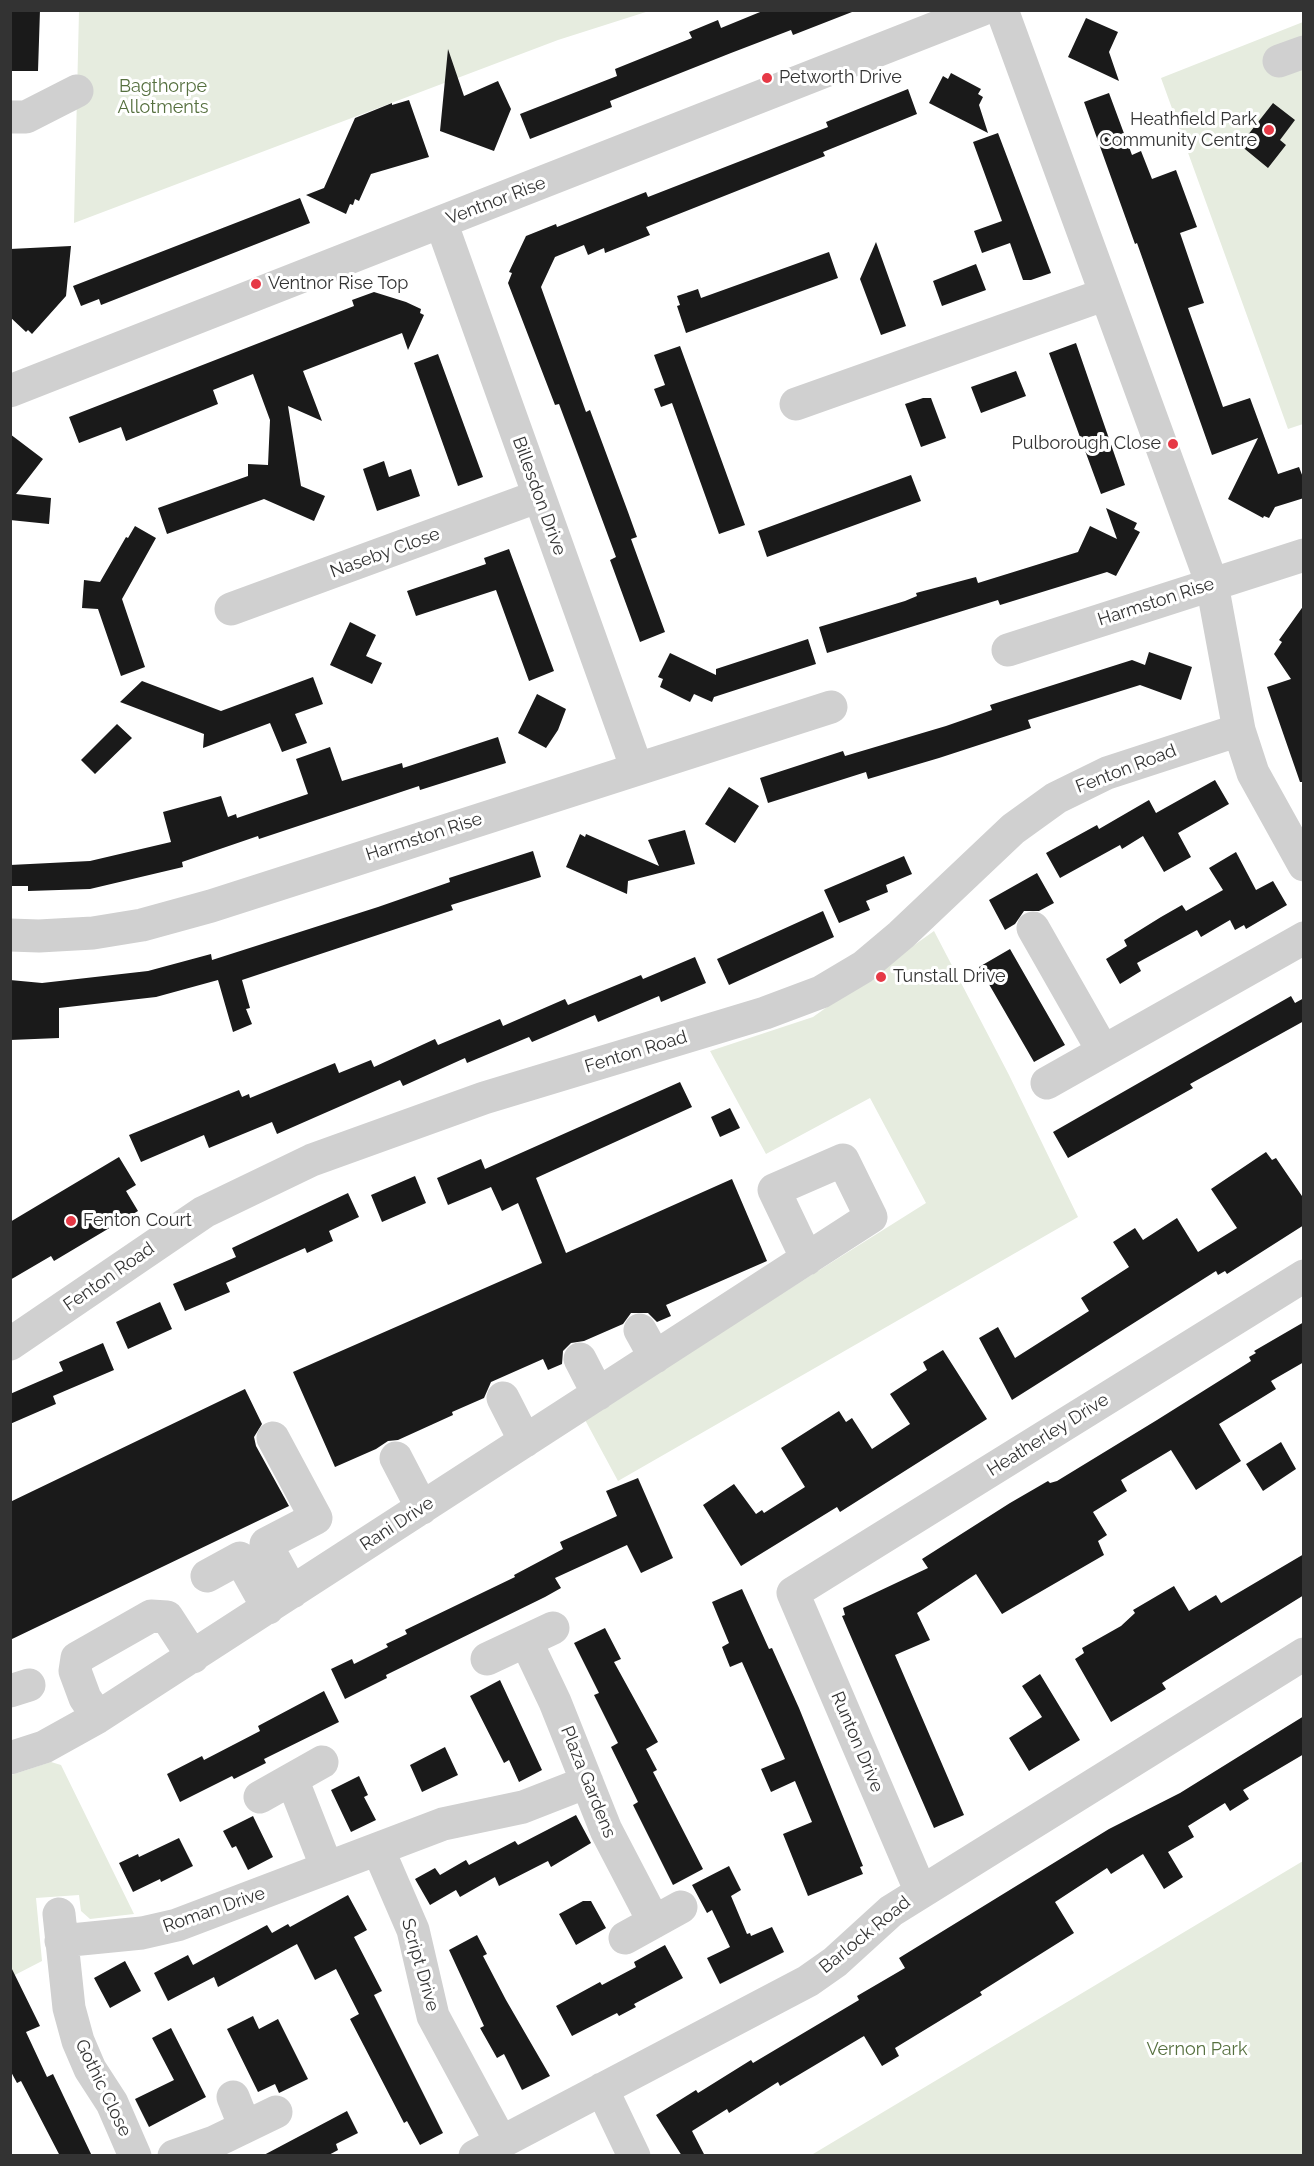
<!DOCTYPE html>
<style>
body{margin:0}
#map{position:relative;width:1314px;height:2166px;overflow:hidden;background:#fff;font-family:Raleway,sans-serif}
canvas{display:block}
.frame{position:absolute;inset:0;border:12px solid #333;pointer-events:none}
</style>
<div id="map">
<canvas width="1314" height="2166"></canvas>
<div class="frame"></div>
</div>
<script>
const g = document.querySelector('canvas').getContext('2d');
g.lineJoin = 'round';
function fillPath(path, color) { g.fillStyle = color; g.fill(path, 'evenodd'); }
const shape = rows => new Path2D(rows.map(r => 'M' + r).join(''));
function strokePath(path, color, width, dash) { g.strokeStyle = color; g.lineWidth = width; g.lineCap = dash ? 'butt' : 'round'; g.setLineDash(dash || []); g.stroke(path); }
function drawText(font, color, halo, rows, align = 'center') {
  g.font = font + ' Raleway,sans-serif'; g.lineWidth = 6; g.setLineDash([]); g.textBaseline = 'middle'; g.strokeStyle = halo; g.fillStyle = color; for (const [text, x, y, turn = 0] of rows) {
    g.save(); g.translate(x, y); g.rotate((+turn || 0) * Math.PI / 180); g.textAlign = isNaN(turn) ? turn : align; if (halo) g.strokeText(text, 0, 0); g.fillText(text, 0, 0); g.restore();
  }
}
const green = shape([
 [79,11,649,11,558,40,74,223],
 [1303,22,1303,424,1288,429,1161,78],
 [934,931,1009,1075,1078,1217,618,1481,584,1418,926,1203,870,1098,766,1154,710,1051,813,1017],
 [51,1762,61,1765,134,1914,90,1919,81,1911,79,1895,36,1898,42,1961,11,1977,11,1775],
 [1303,1861,1303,2155,814,2155,813,2154]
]);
const building = shape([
 [10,10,40,10,38,71,10,71],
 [765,10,852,12,793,35,791,30,731,53,610,101,612,107,530,139,520,114,617,76,615,69,692,38,689,32,718,20,721,28],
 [1086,18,1118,32,1109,52,1119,81,1068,57],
 [448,49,464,96,498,81,511,109,494,151,440,131],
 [951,73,981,89,978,94,983,97,979,105,988,133,929,103,943,76,948,79],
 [908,89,917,114,823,152,825,156,646,227,650,235,605,253,604,248,588,255,584,245,555,257,541,287,586,412,590,410,628,512,637,537,631,539,665,632,640,642,610,560,616,557,580,460,559,404,555,405,508,283,512,273,509,272,526,236,556,224,557,227,646,192,648,197,828,127,826,122],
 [1109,93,1132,155,1141,151,1152,179,1176,170,1197,227,1180,233,1204,303,1188,308,1223,407,1250,398,1278,474,1299,467,1304,480,1304,498,1275,507,1269,518,1264,516,1263,518,1228,499,1258,438,1212,455,1137,243,1135,244,1084,102],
 [409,100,429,157,371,174,359,201,355,199,353,205,350,204,346,214,306,195,324,188,355,118,392,103,392,105],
 [1273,103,1295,120,1280,140,1286,145,1268,168,1240,145],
 [998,133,1051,273,1031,280,1023,280,1010,243,982,253,974,231,1002,221,973,142],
 [300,198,310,223,101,305,99,299,81,306,73,286],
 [876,242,906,326,881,335,860,279],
 [71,246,66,296,32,334,28,330,26,332,10,317,10,249],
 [829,252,838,278,686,333,677,306,680,305,677,296,698,289,701,298],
 [976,264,986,290,942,306,933,281],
 [374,292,406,302,421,309,420,313,424,315,408,350,402,333,303,371,322,421,288,406,301,486,325,496,314,521,264,499,167,534,158,508,248,476,248,464,268,465,270,420,253,374,213,390,218,404,126,441,121,427,79,443,69,417,354,306,352,300],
 [1076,343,1125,485,1101,494,1049,353],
 [680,346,745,525,719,534,672,403,661,407,654,389,665,385,654,355],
 [438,354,483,477,458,486,414,363],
 [1016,371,1026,396,981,413,971,387],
 [923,398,931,398,946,438,921,447,905,404],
 [10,434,43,459,16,494,51,498,49,524,10,520],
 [384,461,389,477,411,469,420,496,377,511,363,469],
 [911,475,921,501,767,557,758,531],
 [1106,508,1137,523,1134,529,1140,532,1116,576,1107,572,1000,605,998,600,827,653,819,627,905,601,917,596,916,593,976,577,978,583,1078,552,1090,526,1117,539],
 [135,526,156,538,122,599,145,667,121,676,98,609,82,608,84,580,100,582,126,537,128,538],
 [509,549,554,671,529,681,496,590,416,616,407,591,486,564,484,558],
 [1304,605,1304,782,1300,782,1267,687,1291,679,1274,654,1282,642,1279,640],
 [350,622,376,635,366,656,382,663,372,684,330,665],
 [808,639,816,664,714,697,712,702,694,694,690,702,660,687,663,679,658,677,670,653,716,675,716,669],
 [1149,652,1192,667,1181,700,1140,685,1028,720,1031,728,939,758,868,779,866,772,768,803,760,778,843,751,845,756,946,726,992,710,990,705,1132,660,1145,665],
 [313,677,323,704,295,714,307,743,282,752,270,723,203,748,204,734,120,702,142,681,221,711],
 [537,694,566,709,558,730,546,748,518,733],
 [117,724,132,738,95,774,81,760],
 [498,737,506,763,420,790,419,786,259,839,258,836,182,862,183,867,90,889,28,891,28,886,10,886,10,865,90,861,171,842,163,812,221,796,228,817,236,814,237,818,308,794,296,759,330,747,342,781,402,763,403,768],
 [1215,780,1229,804,1178,833,1191,857,1164,872,1143,836,1122,849,1120,845,1060,878,1046,853,1097,825,1099,829,1149,800,1156,813],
 [729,787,759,806,735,843,705,824],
 [685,830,695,864,628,881,627,894,566,867,580,834,585,837,586,834,659,866,648,840],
 [533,851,541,877,451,905,453,910,242,980,250,1008,246,1009,252,1024,233,1032,218,980,156,997,59,1008,59,1038,10,1040,10,980,42,983,148,971,211,954,212,960,378,907,450,882,449,878],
 [1236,852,1256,890,1273,881,1287,905,1246,929,1244,925,1235,930,1230,920,1201,937,1197,930,1137,963,1141,971,1120,984,1106,959,1127,946,1124,940,1161,917,1182,905,1186,911,1223,890,1209,868],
 [904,856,912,874,886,885,888,892,866,901,870,910,839,923,824,890],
 [1037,873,1054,903,1039,911,1024,911,1015,924,1005,930,989,900],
 [823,911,834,937,729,985,717,959],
 [1010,949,1065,1045,1034,1062,979,967],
 [695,957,706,983,661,1002,659,996,598,1022,595,1015,532,1042,529,1037,467,1063,465,1058,403,1086,400,1080,277,1134,272,1122,209,1148,204,1135,141,1162,129,1135,239,1090,242,1097,249,1094,250,1098,335,1063,339,1073,371,1060,374,1067,435,1039,438,1045,500,1019,503,1026,565,999,568,1005,641,975,643,979],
 [1291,996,1295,1003,1304,998,1304,1021,1190,1084,1193,1088,1068,1158,1053,1132],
 [680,1082,692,1107,536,1178,566,1253,732,1179,767,1261,666,1305,671,1316,657,1322,648,1313,631,1313,623,1324,584,1341,571,1343,563,1351,562,1364,548,1370,543,1359,491,1382,484,1398,452,1412,453,1415,398,1440,388,1441,376,1449,335,1467,293,1372,542,1263,518,1203,502,1211,491,1187,448,1205,437,1178,481,1159,485,1169],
 [730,1108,740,1128,720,1137,711,1117],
 [1266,1152,1272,1160,1276,1158,1304,1199,1304,1225,1227,1274,1225,1271,1218,1275,1216,1271,1012,1400,979,1338,998,1327,1015,1358,1089,1311,1081,1298,1129,1267,1113,1242,1135,1228,1143,1240,1177,1218,1198,1252,1237,1228,1211,1189],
 [119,1157,136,1185,126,1191,138,1211,54,1261,51,1256,10,1280,10,1222],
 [415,1176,426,1203,382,1222,371,1195],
 [348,1193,359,1217,329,1231,333,1241,307,1253,305,1248,226,1283,230,1292,185,1311,173,1284,236,1257,232,1248],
 [160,1302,172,1329,128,1349,116,1322],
 [1304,1322,1304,1362,1271,1381,1276,1389,1219,1424,1241,1461,1196,1490,1171,1450,1121,1480,1127,1491,1093,1512,1107,1535,1098,1541,1104,1555,1002,1614,976,1574,917,1613,930,1640,895,1655,964,1815,934,1828,848,1630,842,1616,845,1615,843,1608,928,1568,922,1559,1010,1503,1048,1481,1050,1483,1057,1481,1157,1420,1251,1361,1249,1357,1256,1353,1254,1351],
 [103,1343,114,1370,53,1396,56,1404,10,1424,10,1394,63,1371,59,1362],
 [943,1350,987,1419,840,1512,837,1507,741,1566,703,1505,734,1484,756,1514,762,1510,764,1513,805,1487,781,1448,839,1411,846,1422,852,1418,872,1449,910,1424,890,1394,927,1370,923,1362],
 [245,1389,262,1424,254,1437,256,1446,289,1506,10,1640,10,1502],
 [1281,1442,1296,1469,1263,1491,1246,1464],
 [638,1478,673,1558,641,1573,627,1545,555,1578,561,1588,545,1597,386,1675,387,1678,345,1699,331,1669,352,1659,354,1664,388,1647,386,1644,407,1634,405,1630,515,1577,514,1575,563,1549,560,1542,617,1516,606,1491],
 [1304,1554,1304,1595,1162,1683,1166,1689,1111,1722,1075,1659,1084,1653,1082,1648,1121,1626,1135,1613,1133,1610,1174,1586,1189,1611,1216,1595,1221,1603],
 [742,1589,769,1649,772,1648,799,1708,863,1866,860,1867,863,1874,808,1896,783,1834,812,1822,795,1781,771,1792,761,1769,785,1759,742,1662,730,1667,722,1647,729,1643,712,1602],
 [605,1628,621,1659,614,1662,658,1742,646,1749,657,1770,653,1772,703,1869,673,1885,633,1805,638,1802,611,1747,618,1743,594,1695,599,1693,574,1643],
 [1040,1674,1080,1740,1029,1771,1009,1738,1042,1717,1022,1686],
 [500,1680,542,1770,519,1782,509,1760,504,1763,470,1696],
 [324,1691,339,1722,264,1759,266,1763,234,1779,232,1776,180,1802,167,1774,202,1756,204,1760,260,1731,258,1726],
 [1304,1716,1304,1754,1243,1790,1249,1799,1230,1811,1225,1803,1188,1826,1194,1837,1168,1852,1183,1877,1164,1889,1143,1854,1111,1874,1107,1868,1055,1902,1074,1933,980,1992,982,1995,895,2048,899,2056,882,2066,864,2036,780,2086,778,2082,729,2113,727,2109,692,2131,705,2156,682,2156,656,2115,696,2090,698,2093,751,2060,753,2063,859,2000,857,1996,905,1968,899,1958,1109,1829,1180,1793],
 [445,1747,458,1775,422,1792,410,1765],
 [359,1776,368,1795,364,1797,376,1820,351,1832,331,1790],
 [576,1815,591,1843,551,1867,548,1861,499,1886,495,1877,460,1897,456,1890,430,1905,415,1879,435,1868,440,1875,466,1860,469,1865,515,1841,518,1845],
 [253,1816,273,1857,248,1870,236,1846,232,1848,223,1831],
 [179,1838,193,1866,161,1882,160,1879,133,1892,119,1863,138,1854,139,1857],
 [729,1866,741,1890,731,1896,747,1934,750,1933,751,1936,772,1927,784,1952,720,1984,707,1958,730,1947,712,1910,707,1913,692,1885],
 [348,1895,367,1930,354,1937,382,1991,374,1995,443,2133,420,2145,407,2121,404,2123,350,2019,359,2014,336,1969,315,1980,297,1944,218,1987,214,1977,168,2001,154,1973,188,1955,193,1965,267,1925,272,1933,288,1924,290,1927],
 [583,1901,591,1901,606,1928,576,1945,559,1914],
 [477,1935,487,1954,483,1956,506,2000,550,2076,522,2090,504,2054,497,2058,480,2028,484,2026,449,1950],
 [665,1945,683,1978,634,2004,636,2007,619,2016,617,2013,572,2036,556,2006,600,1982,602,1985,636,1967,634,1962],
 [125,1961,141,1991,110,2008,94,1978],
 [10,1965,40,2026,26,2032,47,2077,53,2074,92,2156,60,2156,21,2081,17,2083,10,2070],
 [253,2016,259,2029,278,2019,308,2079,279,2093,275,2084,258,2092,227,2029],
 [171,2028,206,2097,149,2127,135,2099,174,2080,152,2038],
 [347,2111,358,2133,336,2144,338,2150,327,2156,262,2156]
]);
const minor = shape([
 [1002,10,1212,584,1239,730,1253,773,1304,865],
 [1279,61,1304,52],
 [10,117,26,117,77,91],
 [441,222,637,769],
 [10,391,981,10],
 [796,404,1106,294],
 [231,609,539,496],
 [1008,650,1304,555],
 [1033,928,1103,1051],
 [10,935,39,936,93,933,142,925,211,906,831,707],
 [1047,1083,1304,938],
 [640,1330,655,1357],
 [10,1344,204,1212,312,1160,484,1098,765,1013,821,992,863,967,901,935,1013,829,1056,798,1107,773,1239,730],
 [580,1359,598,1394],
 [503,1398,525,1441],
 [273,1438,316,1518,266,1544,292,1592],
 [396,1458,422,1508],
 [207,1576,240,1558,268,1608],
 [526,1641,555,1702,606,1830,654,1922],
 [487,1659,553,1628],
 [10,1691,29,1685],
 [98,1717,85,1698,75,1671,77,1658,151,1616,167,1617,193,1657],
 [10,1758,44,1747,98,1717,871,1217,843,1160,774,1190,807,1259],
 [292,1779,327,1868],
 [260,1797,322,1762],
 [378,1849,413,1930,433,2016,501,2142],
 [921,1892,793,1593,1304,1276],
 [59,1914,69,2008,78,2041,90,2069,112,2103,135,2156],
 [625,1938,681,1907],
 [61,1941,142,1933,177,1925,443,1824,523,1807,587,1782],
 [602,2089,634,2156],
 [233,2097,245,2127],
 [174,2156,214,2142,276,2112],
 [475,2156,808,1981,835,1962,891,1911,1304,1654]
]);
const markers = [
 [767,78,6,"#e63946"],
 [1269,130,6,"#e63946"],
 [256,284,6,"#e63946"],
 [1173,444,6,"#e63946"],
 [881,977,6,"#e63946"],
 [71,1221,6,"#e63946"]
];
const poiNames = [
 ["Petworth Drive",779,78],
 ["Heathfield Park",1257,120,"right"],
 ["Community Centre",1257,141,"right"],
 ["Ventnor Rise Top",268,284],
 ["Pulborough Close",1161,444,"right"],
 ["Tunstall Drive",893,977],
 ["Fenton Court",83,1221]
];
const parkNames = [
 ["Bagthorpe",163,87],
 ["Allotments",163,108],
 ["Vernon Park",1197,2050]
];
const streetNames = [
 ["Ventnor Rise",496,201,-21],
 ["Billesdon Drive",539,496,70],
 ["Naseby Close",385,553,-20],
 ["Harmston Rise",1156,602,-18],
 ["Fenton Road",1126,769,-21],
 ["Harmston Rise",424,837,-18],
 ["Fenton Road",636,1052,-17],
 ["Fenton Road",109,1277,-35],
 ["Heatherley Drive",1048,1435,-32],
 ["Rani Drive",397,1524,-33],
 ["Runton Drive",857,1742,67],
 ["Plaza Gardens",588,1782,68],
 ["Roman Drive",214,1910,-19],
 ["Barlock Road",865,1935,-39],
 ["Script Drive",420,1965,74],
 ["Gothic Close",103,2088,64]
];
fillPath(green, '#e6ecdf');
fillPath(building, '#1a1a1a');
strokePath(minor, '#d0d0d0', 33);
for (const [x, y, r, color] of markers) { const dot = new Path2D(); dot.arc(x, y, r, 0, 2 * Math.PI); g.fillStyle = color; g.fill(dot); strokePath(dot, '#fff', 2); }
drawText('18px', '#333', '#fff', poiNames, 'left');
drawText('18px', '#56703f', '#fff', parkNames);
drawText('18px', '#333', '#fff', streetNames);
</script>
